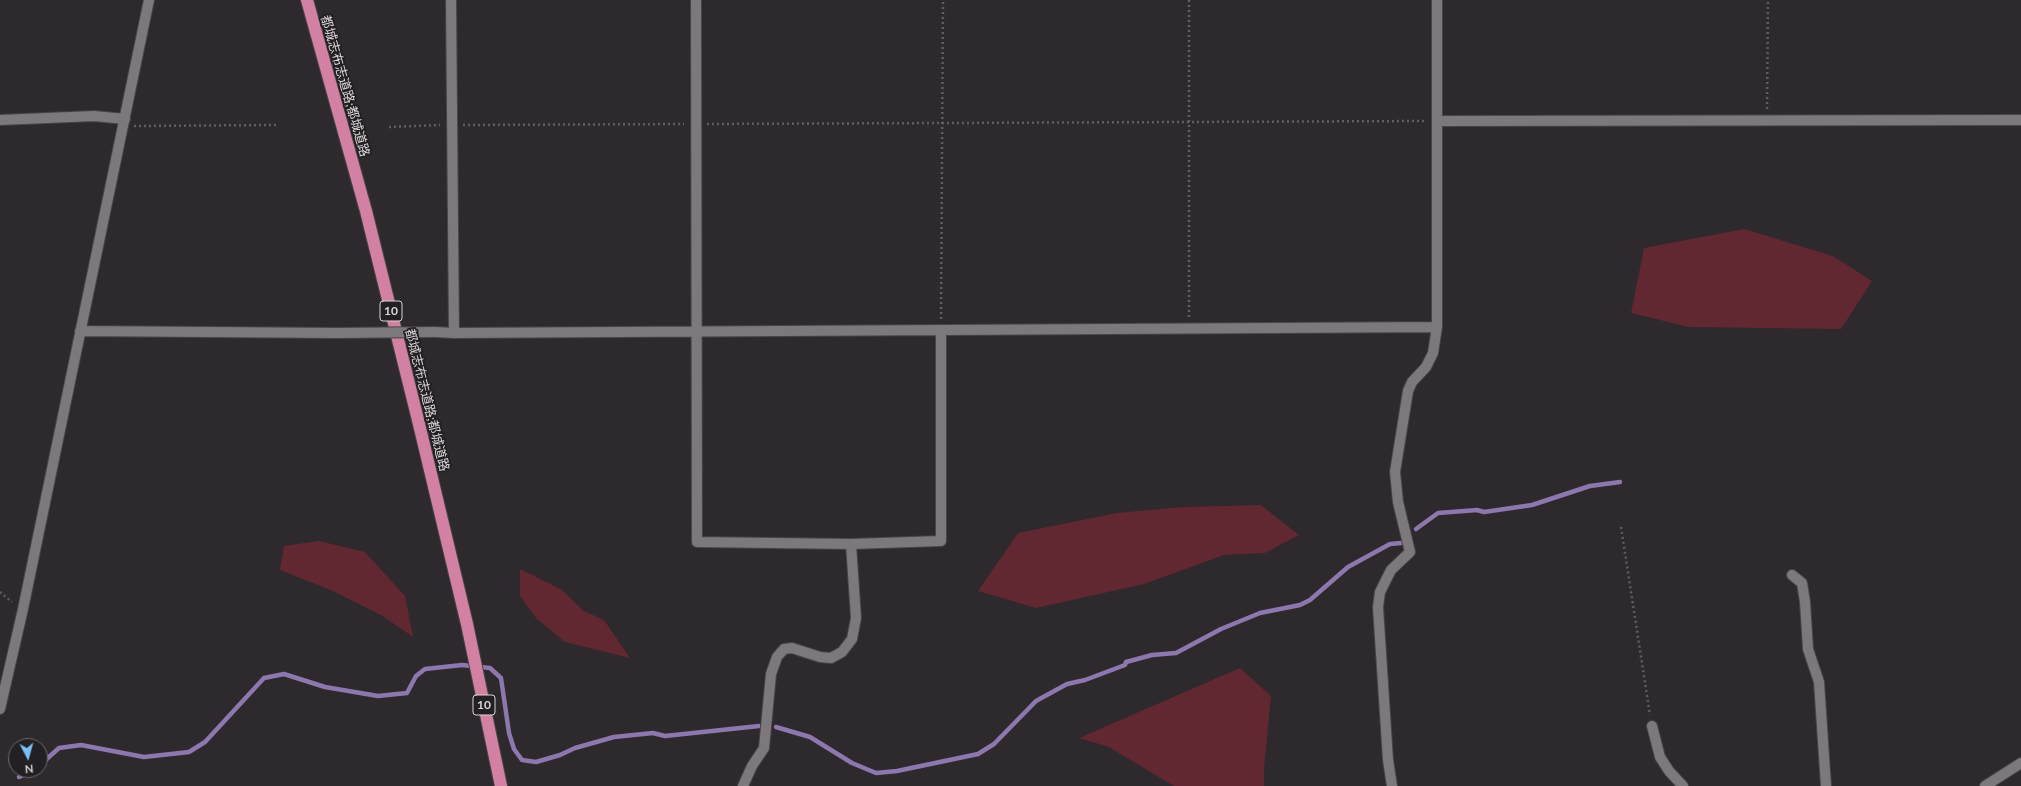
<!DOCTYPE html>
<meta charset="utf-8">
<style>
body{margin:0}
#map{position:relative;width:2021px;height:786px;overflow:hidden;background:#2d292c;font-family:Lato,sans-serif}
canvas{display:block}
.north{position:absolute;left:8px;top:738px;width:40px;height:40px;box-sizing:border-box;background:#231f22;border:1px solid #6b686a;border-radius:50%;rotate:174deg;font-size:11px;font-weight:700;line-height:16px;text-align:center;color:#d8d5d7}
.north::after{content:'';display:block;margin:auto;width:14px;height:18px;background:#76c0f7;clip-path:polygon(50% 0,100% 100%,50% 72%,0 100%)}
</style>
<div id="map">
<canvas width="2021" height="786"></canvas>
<div class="north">N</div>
</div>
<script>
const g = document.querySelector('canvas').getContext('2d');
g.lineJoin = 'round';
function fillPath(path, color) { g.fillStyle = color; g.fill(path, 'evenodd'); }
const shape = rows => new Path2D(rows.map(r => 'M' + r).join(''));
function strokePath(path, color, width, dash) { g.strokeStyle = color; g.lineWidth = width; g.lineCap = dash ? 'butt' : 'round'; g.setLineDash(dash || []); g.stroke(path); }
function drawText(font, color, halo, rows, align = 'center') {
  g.font = font + ' Lato,"Noto Sans JP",sans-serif'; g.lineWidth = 3.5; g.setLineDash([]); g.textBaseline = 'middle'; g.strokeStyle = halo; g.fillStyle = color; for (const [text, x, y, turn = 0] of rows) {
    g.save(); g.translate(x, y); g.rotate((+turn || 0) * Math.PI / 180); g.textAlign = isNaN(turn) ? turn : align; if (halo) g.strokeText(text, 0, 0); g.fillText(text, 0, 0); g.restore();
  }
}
const green = shape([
 [1744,229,1833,256,1872,281,1841,329,1689,327,1631,313,1644,248],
 [1261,505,1299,535,1265,553,1224,555,1144,584,1036,608,978,591,1018,533,1117,513,1184,507],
 [319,541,365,552,405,596,413,637,381,615,333,591,280,570,284,546],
 [520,569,562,590,584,611,604,620,630,658,565,642,536,618,520,596],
 [1240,668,1271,696,1264,769,1264,786,1174,786,1109,747,1079,738]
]);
const stream = shape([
 [1416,529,1438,513,1477,510,1484,512,1532,505,1590,486,1620,482],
 [776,727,810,737,852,763,876,773,897,771,978,754,994,744,1036,701,1067,684,1085,680,1125,665,1126,662,1152,655,1176,653,1221,629,1260,613,1300,605,1310,600,1348,567,1390,544,1401,543],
 [40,765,59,748,81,745,144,757,189,752,205,742,264,678,284,674,325,687,378,696,407,693,416,676,425,669,462,665,490,668,501,678,509,733,514,749,522,760,536,762,560,755,575,748,614,737,653,733,665,736,759,726],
 [19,777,34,770]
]);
const path = shape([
 [1189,0,1189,317],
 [1767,109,1768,0],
 [707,124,1426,121],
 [463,125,684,124],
 [134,126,277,125],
 [389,127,440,125],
 [941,319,943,0],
 [1621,527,1650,715],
 [0,592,12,602]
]);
const minor = shape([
 [451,0,454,333,1437,327],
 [696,0,697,542,851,544,941,541,941,331],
 [0,120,94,116,125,119],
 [1437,121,2021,120],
 [80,331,337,333],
 [435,332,454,333],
 [1792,575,1802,583,1805,602,1808,649,1819,682,1826,786],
 [0,709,23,609,149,0],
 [1652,726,1660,757,1669,771,1683,786],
 [743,786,752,766,764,748,771,674,777,657,784,649,792,648,820,657,831,658,842,652,852,639,856,618,851,544],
 [1392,786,1388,760,1378,607,1380,592,1391,570,1410,552,1398,502,1395,472,1408,391,1412,382,1426,367,1433,353,1437,327,1437,0],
 [1985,786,2021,763]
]);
const highway = shape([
 [307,0,366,211,418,420,467,624,501,786]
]);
const minorBridge = shape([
 [337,333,435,332]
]);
const shields = [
 [391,311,22],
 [484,705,22]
];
const shieldNames = [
 ["10",391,311],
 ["10",484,705]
];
const streetNames = [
 ["都城志布志道路;都城道路",345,86,74],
 ["都城志布志道路;都城道路",427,400,76]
];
fillPath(green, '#612831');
strokePath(stream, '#8c78ae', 4.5);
strokePath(minor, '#484547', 12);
strokePath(highway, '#484547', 14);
strokePath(path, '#615d60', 2.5, [2, 3]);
strokePath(minor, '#7d787b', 10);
strokePath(highway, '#d281a2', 12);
strokePath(minorBridge, '#484547', 12, []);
strokePath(minorBridge, '#7d787b', 10);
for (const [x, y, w] of shields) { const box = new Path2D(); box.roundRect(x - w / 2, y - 10, w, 20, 3); g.fillStyle = '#231f22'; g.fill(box); strokePath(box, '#d8d5d7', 1); }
drawText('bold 12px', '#d8d5d7', null, shieldNames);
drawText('13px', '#d8d5d7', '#231f22', streetNames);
</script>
